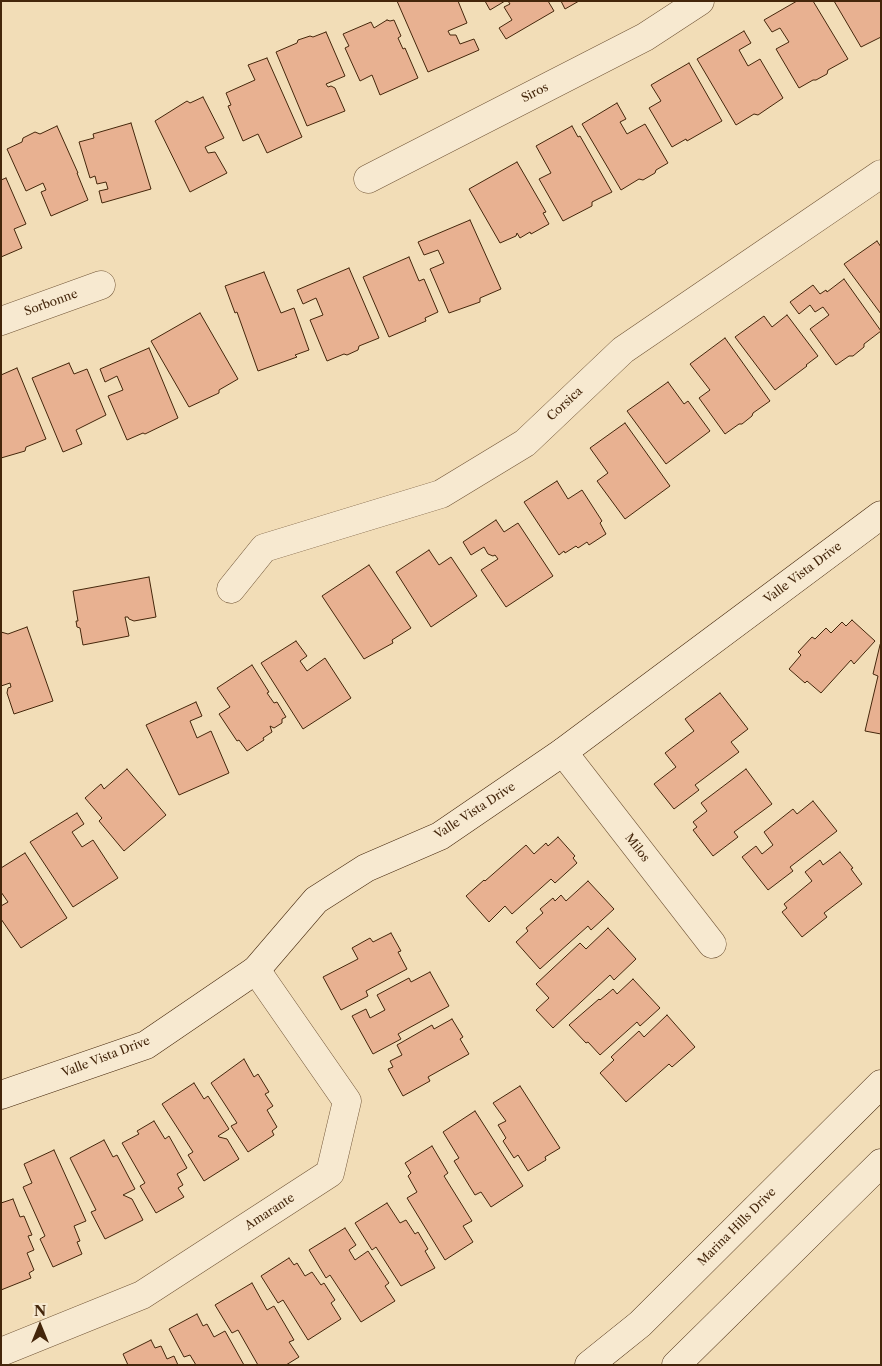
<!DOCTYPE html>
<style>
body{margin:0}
#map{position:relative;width:882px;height:1366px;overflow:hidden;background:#f2ddb7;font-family:"Libre Caslon Text",serif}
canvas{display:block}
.frame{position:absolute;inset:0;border:2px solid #44260b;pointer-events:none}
.north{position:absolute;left:15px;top:1301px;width:50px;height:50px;-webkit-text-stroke:4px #f7e9d0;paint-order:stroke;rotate:0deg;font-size:14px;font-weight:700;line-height:20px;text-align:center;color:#44260b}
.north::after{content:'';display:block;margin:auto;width:18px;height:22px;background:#44260b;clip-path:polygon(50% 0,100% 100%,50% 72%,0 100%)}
</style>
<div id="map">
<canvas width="882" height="1366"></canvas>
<div class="frame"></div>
<div class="north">N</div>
</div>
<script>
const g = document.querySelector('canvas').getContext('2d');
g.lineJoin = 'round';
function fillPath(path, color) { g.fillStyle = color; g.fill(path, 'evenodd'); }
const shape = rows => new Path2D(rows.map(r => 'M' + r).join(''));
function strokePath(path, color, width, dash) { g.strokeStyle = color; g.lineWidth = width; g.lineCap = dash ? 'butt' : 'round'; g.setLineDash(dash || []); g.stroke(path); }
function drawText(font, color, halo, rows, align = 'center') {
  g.font = font + ' "Libre Caslon Text",serif'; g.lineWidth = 4; g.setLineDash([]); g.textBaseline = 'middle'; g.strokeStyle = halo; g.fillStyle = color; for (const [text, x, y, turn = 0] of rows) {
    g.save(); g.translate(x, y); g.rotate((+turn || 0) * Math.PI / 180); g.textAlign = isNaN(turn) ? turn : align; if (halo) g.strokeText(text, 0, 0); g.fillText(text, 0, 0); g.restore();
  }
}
const building = shape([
 [397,1,458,1,467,23,448,31,450,35,456,35,460,44,474,39,479,50,428,72,397,1],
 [485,1,505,1,490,10,485,1],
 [508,1,548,1,554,11,506,39,499,28,512,20,504,7,510,4,508,1],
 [561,1,579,1,565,9,561,1],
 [797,1,813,1,848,59,828,70,827,74,816,80,813,80,799,88,776,49,789,42,780,28,772,32,764,20,797,1],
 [834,1,881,1,881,37,861,47,834,1],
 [387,20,390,21,394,20,401,36,398,38,403,49,405,48,418,78,380,95,372,75,360,81,345,48,349,46,343,34,371,22,374,28,387,20],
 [744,31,751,43,739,50,748,66,760,59,783,98,758,115,754,114,736,125,697,59,744,31],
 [326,32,345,76,326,84,328,87,331,86,335,88,345,111,307,126,276,52,297,43,298,40,310,36,313,37,326,32],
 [267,58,302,137,267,153,258,134,243,141,228,106,231,105,226,93,255,80,248,65,267,58],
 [689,63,722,121,687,141,686,139,672,147,649,108,661,101,651,85,689,63],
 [203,97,224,138,205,147,208,153,215,152,227,173,190,192,155,121,187,101,190,103,203,97],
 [617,103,626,119,620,122,627,134,645,124,668,163,656,170,655,173,643,180,639,179,621,190,582,124,617,103],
 [131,123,151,189,102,203,99,191,108,189,106,182,97,184,95,176,90,178,79,142,94,138,93,134,131,123],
 [57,126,78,173,77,173,88,200,51,216,41,192,46,190,43,183,26,191,7,149,22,142,23,138,35,132,40,134,57,126],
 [572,126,578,137,580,136,612,192,592,202,592,206,563,221,539,179,551,173,536,146,572,126],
 [517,162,546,212,543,213,549,224,531,234,530,232,520,238,517,233,516,236,500,243,469,189,517,162],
 [6,178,26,224,14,229,22,248,1,257,1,180,6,178],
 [470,220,501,289,480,298,480,302,449,313,430,269,444,263,438,250,424,255,418,242,470,220],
 [877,241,881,247,881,314,844,264,877,241],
 [409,257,419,281,424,279,438,312,425,318,426,321,389,337,363,277,409,257],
 [349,268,379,338,359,346,358,350,347,355,344,354,327,361,310,320,323,315,316,298,303,304,297,290,349,268],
 [264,272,281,313,294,308,309,350,295,355,297,357,258,371,237,312,235,313,225,286,264,272],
 [844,279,881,331,864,344,864,347,853,356,849,356,836,365,810,329,829,315,823,307,815,312,810,305,799,314,790,302,813,285,820,294,826,290,827,292,844,279],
 [200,313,238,379,219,390,219,393,189,407,151,341,200,313],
 [787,315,818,356,806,365,807,366,775,390,735,337,764,316,772,327,787,315],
 [725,338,770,401,753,413,752,416,742,424,739,424,725,434,699,398,710,390,690,364,725,338],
 [149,348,178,418,145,434,143,433,127,440,108,396,123,390,117,376,105,382,100,369,149,348],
 [69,363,74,374,87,369,106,415,76,430,82,444,63,452,32,378,69,363],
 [17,368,46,439,26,447,25,451,1,458,1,375,17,368],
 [668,382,684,404,688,401,710,431,666,464,627,411,668,382],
 [625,423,670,486,625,519,597,481,608,473,590,448,625,423],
 [557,481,568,499,582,490,602,521,600,523,606,534,589,545,587,542,578,548,576,546,565,553,564,551,559,555,524,502,557,481],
 [496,520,504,532,518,523,553,576,506,607,481,570,498,559,495,555,493,556,488,554,484,547,471,555,463,542,496,520],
 [429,550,439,565,451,557,477,596,431,627,396,572,429,550],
 [369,565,411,628,392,640,393,643,364,659,322,596,369,565],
 [149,577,156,617,134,621,129,619,128,617,125,617,129,636,83,645,80,628,77,627,76,621,78,621,73,591,149,577],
 [852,620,875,641,854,664,851,660,821,693,807,681,805,683,789,669,801,655,798,652,812,637,815,639,826,628,831,633,842,622,846,626,852,620],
 [27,627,53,701,14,714,7,693,8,688,11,687,10,683,1,686,1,632,8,634,27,627],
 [296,641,307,656,300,661,307,671,325,658,351,698,303,729,261,663,296,641],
 [880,645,881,646,881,734,865,731,878,676,873,674,880,645],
 [252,665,269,692,267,693,274,703,277,702,286,717,282,719,282,723,274,728,270,726,272,732,263,738,264,740,247,751,239,740,237,741,219,714,230,707,217,688,252,665],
 [720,693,748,729,731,742,739,752,695,785,699,790,674,809,654,784,676,767,665,753,694,731,685,719,720,693],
 [196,702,202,716,190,721,197,738,211,731,229,773,179,795,146,725,196,702],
 [127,769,166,815,124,851,99,821,102,818,85,798,101,784,104,789,127,769],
 [746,769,772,804,734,832,738,837,713,856,693,830,697,827,693,822,707,811,701,803,746,769],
 [813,801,837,831,790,867,793,871,768,890,742,857,756,846,762,854,773,845,764,832,793,809,797,814,813,801],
 [77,813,84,824,72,832,82,847,93,840,118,878,73,907,30,842,77,813],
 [558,837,575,856,573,858,577,863,555,883,551,879,512,914,505,906,489,922,466,896,484,880,485,881,526,845,534,854,546,843,548,846,558,837],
 [840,852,853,868,851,869,862,884,824,913,827,917,802,937,782,912,787,908,784,904,812,881,805,872,820,860,823,865,840,852],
 [25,853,67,918,21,948,1,919,1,906,8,902,1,892,1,868,25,853],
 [588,881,614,909,591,930,588,926,540,969,516,942,528,931,526,928,543,913,540,909,553,898,555,901,561,895,566,901,588,881],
 [608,928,636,959,614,980,610,975,553,1028,536,1010,549,998,536,984,580,943,586,949,608,928],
 [391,933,401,951,398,952,407,969,366,991,368,996,341,1010,323,977,358,959,352,948,370,938,373,942,391,933],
 [430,972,449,1006,398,1034,401,1039,373,1054,352,1016,366,1009,370,1018,385,1010,377,995,409,978,411,982,430,972],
 [633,979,660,1008,640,1026,637,1022,600,1055,588,1042,586,1043,569,1025,599,999,600,1000,613,989,617,994,633,979],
 [667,1015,695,1047,672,1067,669,1064,626,1102,600,1073,614,1060,611,1057,639,1031,644,1037,667,1015],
 [452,1019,463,1037,460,1039,469,1054,428,1077,430,1081,403,1096,388,1069,393,1067,390,1061,402,1055,397,1045,432,1025,434,1029,452,1019],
 [244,1059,254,1077,258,1074,269,1092,265,1094,273,1106,267,1110,277,1127,272,1131,274,1135,248,1152,231,1126,237,1123,211,1083,244,1059],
 [194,1083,204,1099,208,1096,229,1129,218,1136,219,1137,227,1139,239,1159,204,1181,188,1155,193,1152,162,1104,194,1083],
 [520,1086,560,1148,545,1157,546,1160,528,1171,518,1155,514,1158,503,1141,506,1138,498,1125,506,1121,493,1103,520,1086],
 [475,1111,523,1186,491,1207,481,1192,475,1195,454,1161,459,1158,443,1132,475,1111],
 [154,1121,165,1139,169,1136,187,1168,177,1174,183,1185,178,1188,184,1197,156,1213,140,1186,145,1183,122,1143,139,1134,137,1131,154,1121],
 [104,1140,113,1157,117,1155,135,1189,123,1195,132,1199,143,1220,105,1239,91,1212,96,1210,70,1158,104,1140],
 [432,1146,448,1173,444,1176,472,1221,463,1226,473,1242,445,1260,407,1198,417,1192,408,1176,411,1173,405,1163,432,1146],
 [54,1150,86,1221,74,1226,80,1241,77,1242,82,1254,53,1267,40,1239,45,1236,23,1187,32,1183,24,1164,54,1150],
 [13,1199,20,1217,24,1216,32,1235,28,1236,34,1250,27,1253,34,1270,29,1273,31,1278,1,1290,1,1203,13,1199],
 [387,1203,400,1223,406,1220,415,1234,418,1232,428,1249,425,1251,435,1268,401,1286,376,1247,372,1250,355,1223,387,1203],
 [345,1228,356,1245,349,1250,355,1260,368,1251,389,1283,385,1286,395,1301,361,1322,330,1275,326,1278,309,1250,345,1228],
 [289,1258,294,1265,297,1263,305,1276,312,1272,321,1285,324,1283,335,1300,331,1303,341,1319,308,1340,283,1300,278,1303,261,1276,289,1258],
 [252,1283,267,1310,274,1306,294,1340,289,1342,299,1357,286,1365,258,1365,238,1330,232,1333,215,1305,252,1283],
 [197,1314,203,1326,207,1324,214,1337,225,1331,244,1365,196,1365,190,1355,184,1357,169,1329,197,1314],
 [151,1340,155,1348,161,1346,167,1359,174,1356,178,1365,128,1365,123,1354,151,1340]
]);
const street = shape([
 [368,179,645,37,700,1],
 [1,321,101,285],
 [231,589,264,548,441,494,525,443,623,350,881,174],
 [563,752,712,944],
 [1,1352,142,1295,330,1173,347,1101,256,970]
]);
const secondary = shape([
 [1,1095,146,1045,256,970,316,900,366,868,440,836,563,752,881,515],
 [589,1365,640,1324,881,1084],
 [676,1365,881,1163]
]);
const streetNames = [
 ["Siros",535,93,-27],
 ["Sorbonne",51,303,-20],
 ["Corsica",565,404,-43],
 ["Valle Vista Drive",803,573,-37],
 ["Valle Vista Drive",475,811,-33],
 ["Milos",637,848,52],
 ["Valle Vista Drive",106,1057,-21],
 ["Amarante",270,1212,-33],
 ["Marina Hills Drive",737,1227,-45]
];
fillPath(building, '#e8b191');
strokePath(building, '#44260b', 1);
strokePath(street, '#705436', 29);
strokePath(secondary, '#44260b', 29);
strokePath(street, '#f7e9d0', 28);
strokePath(secondary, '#f7e9d0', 28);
drawText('12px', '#44260b', '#f7e9d0', streetNames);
</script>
